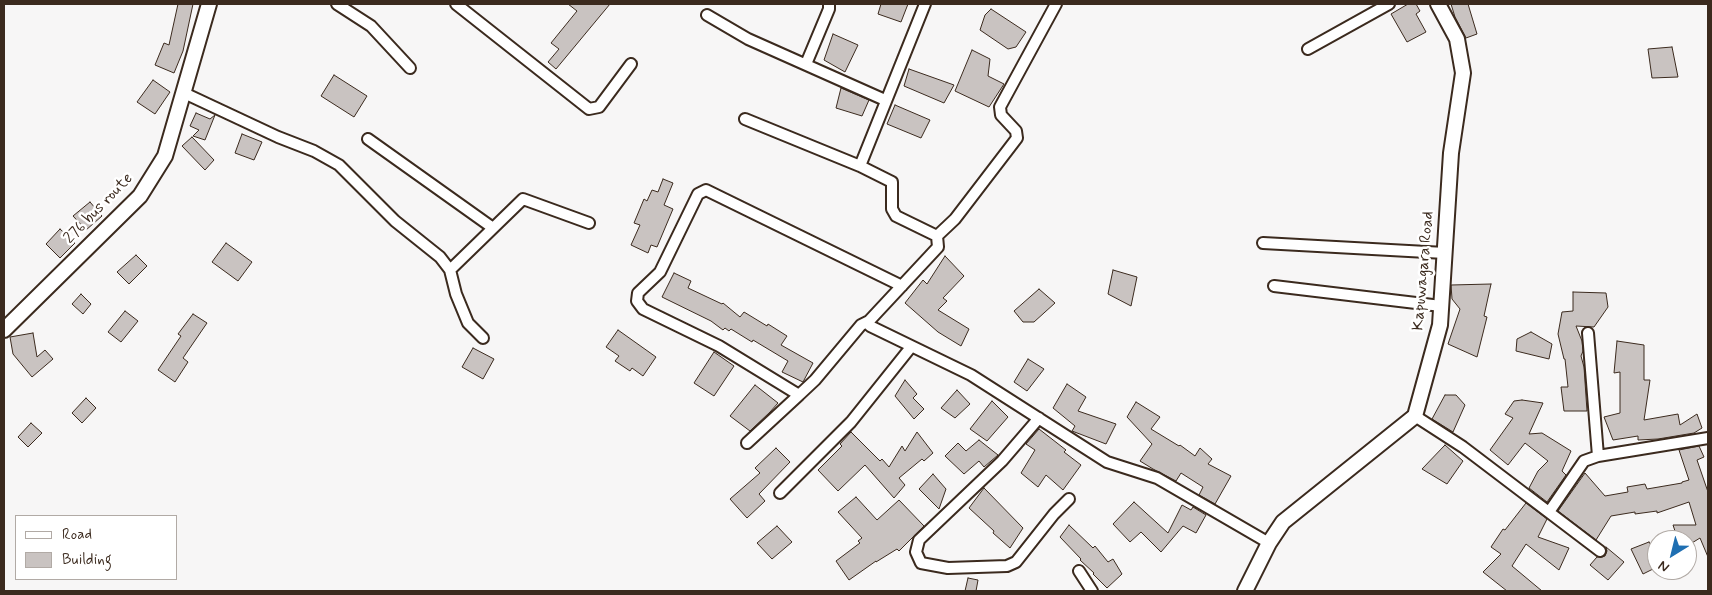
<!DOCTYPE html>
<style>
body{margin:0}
#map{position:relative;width:1712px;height:595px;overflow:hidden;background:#f7f6f6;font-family:Mynerve,sans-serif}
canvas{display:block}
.frame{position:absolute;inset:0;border:5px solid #3b2a1e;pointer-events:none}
.legend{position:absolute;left:15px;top:515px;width:162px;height:65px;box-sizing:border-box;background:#fff;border:1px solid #b1aaa5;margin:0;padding:6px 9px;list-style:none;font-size:15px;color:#3b2a1e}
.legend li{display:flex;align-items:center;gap:10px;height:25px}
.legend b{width:25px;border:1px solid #b1aaa5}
.north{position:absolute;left:1647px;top:530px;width:50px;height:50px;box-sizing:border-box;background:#fff;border:1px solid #b1aaa5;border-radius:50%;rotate:216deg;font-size:14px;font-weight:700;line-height:20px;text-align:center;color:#3b2a1e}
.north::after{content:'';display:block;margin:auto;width:18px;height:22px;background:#1f6fb2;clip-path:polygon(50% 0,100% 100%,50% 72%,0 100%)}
</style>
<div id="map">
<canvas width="1712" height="595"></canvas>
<div class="frame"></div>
<ul class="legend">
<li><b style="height:6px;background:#fff"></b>Road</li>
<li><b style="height:14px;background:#c9c3c1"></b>Building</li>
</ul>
<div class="north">N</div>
</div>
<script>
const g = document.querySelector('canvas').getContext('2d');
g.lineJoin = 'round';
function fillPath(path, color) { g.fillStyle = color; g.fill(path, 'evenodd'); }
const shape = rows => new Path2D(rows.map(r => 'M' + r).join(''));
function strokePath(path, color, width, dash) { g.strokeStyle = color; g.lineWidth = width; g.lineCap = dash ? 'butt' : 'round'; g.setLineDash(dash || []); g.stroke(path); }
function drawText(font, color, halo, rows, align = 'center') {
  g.font = font + ' Mynerve,sans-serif'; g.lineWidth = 5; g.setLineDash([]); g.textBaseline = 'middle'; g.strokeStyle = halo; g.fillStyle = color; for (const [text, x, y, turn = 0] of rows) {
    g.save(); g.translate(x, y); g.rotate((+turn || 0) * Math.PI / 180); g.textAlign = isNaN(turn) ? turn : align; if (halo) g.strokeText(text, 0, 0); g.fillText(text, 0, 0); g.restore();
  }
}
const building = shape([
 [178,4,193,4,183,51,174,73,155,65,164,43,169,45,178,4],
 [568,4,610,4,556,69,548,62,559,49,551,43,577,11,568,4],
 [881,4,908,4,901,22,878,14,881,4],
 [1408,4,1416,4,1420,11,1416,14,1426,32,1407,42,1391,14,1408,4],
 [1451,4,1468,4,1477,34,1466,38,1455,17,1451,4],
 [991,9,1026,32,1016,47,1008,49,980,30,985,15,991,9],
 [833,34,858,45,845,72,824,60,833,34],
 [1672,47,1678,77,1652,78,1648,49,1672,47],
 [972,50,990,59,988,76,1004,84,989,107,955,91,972,50],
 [909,69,954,85,944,103,904,86,909,69],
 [334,75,367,96,354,117,321,96,334,75],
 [153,80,170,92,155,114,137,102,153,80],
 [841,88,869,100,862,116,836,108,841,88],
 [895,105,930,120,921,138,887,124,895,105],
 [196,113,210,119,215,115,205,140,193,136,199,130,190,126,196,113],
 [242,134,262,142,254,160,235,153,242,134],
 [192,137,214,160,205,170,182,146,192,137],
 [663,179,673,183,664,205,673,209,657,247,651,245,648,253,631,245,640,225,634,223,644,199,647,201,652,190,658,192,663,179],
 [90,202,102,216,86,230,73,216,90,202],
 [60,229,75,243,60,258,46,244,60,229],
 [226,243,252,262,238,281,212,262,226,243],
 [136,255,147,266,129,284,117,272,136,255],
 [945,256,964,276,943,298,947,301,938,310,969,329,961,346,938,332,905,303,923,280,927,284,945,256],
 [1113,270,1137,277,1131,306,1108,294,1113,270],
 [674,273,691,281,688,288,722,304,723,303,740,317,744,312,767,326,768,324,787,336,781,345,813,363,803,382,782,372,788,361,753,340,752,342,731,329,729,331,725,328,723,330,711,321,662,297,674,273],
 [1491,284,1484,316,1487,317,1477,357,1448,344,1460,309,1452,299,1451,285,1491,284],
 [1039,289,1055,303,1034,322,1023,322,1014,311,1039,289],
 [1573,292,1606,293,1608,307,1594,327,1576,326,1582,341,1583,351,1581,356,1584,367,1587,411,1564,411,1561,387,1568,387,1565,359,1564,359,1558,334,1562,312,1573,311,1573,292],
 [81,294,91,304,83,314,72,304,81,294],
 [125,311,138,321,121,342,108,332,125,311],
 [193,314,207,323,183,358,188,362,175,382,158,370,181,336,178,334,193,314],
 [618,330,656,357,643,376,632,368,630,371,615,361,619,356,606,347,618,330],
 [1531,332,1552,344,1549,359,1516,351,1517,339,1531,332],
 [33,333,37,357,45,350,53,359,32,377,13,354,10,337,33,333],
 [1617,341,1644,345,1644,380,1650,380,1644,420,1678,414,1680,425,1697,414,1702,428,1694,433,1658,439,1638,440,1638,436,1613,440,1604,417,1620,413,1620,372,1614,373,1617,341],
 [473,348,494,359,483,379,462,367,473,348],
 [714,352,734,366,714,396,694,383,714,352],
 [1028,359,1044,369,1027,391,1014,382,1028,359],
 [905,380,917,394,913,398,924,409,914,419,895,396,905,380],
 [1067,384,1086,397,1078,411,1116,424,1106,444,1072,431,1075,426,1053,408,1067,384],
 [755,385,778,403,770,412,750,431,730,416,755,385],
 [957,390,970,404,955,418,941,408,957,390],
 [1445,395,1456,395,1465,405,1453,432,1432,419,1445,395],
 [86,398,96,408,82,423,72,413,86,398],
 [1522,400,1543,403,1529,434,1542,433,1571,451,1562,471,1566,475,1547,502,1529,488,1538,471,1548,461,1525,443,1508,465,1490,450,1513,418,1505,414,1514,401,1522,400],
 [992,401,1008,417,987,441,970,429,992,401],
 [1136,402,1160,417,1151,429,1179,446,1180,445,1195,456,1200,448,1212,459,1208,464,1231,476,1215,504,1199,495,1203,487,1181,473,1176,481,1153,469,1140,461,1152,444,1127,417,1136,402],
 [31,423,42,433,28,447,18,437,31,423],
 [1039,429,1066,450,1064,452,1081,465,1063,490,1046,475,1038,487,1021,473,1035,450,1026,444,1039,429],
 [851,432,880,461,882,459,889,467,902,446,905,451,917,432,933,453,924,461,922,459,899,478,905,485,894,498,865,465,838,491,818,470,842,446,840,444,851,432],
 [979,440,998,455,984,467,979,461,964,474,945,456,958,443,966,451,979,440],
 [1445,445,1463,461,1447,484,1422,469,1445,445],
 [1699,446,1704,457,1697,460,1708,492,1708,557,1700,538,1687,546,1687,540,1678,540,1673,525,1696,525,1689,502,1657,513,1657,511,1635,514,1635,512,1611,516,1596,540,1558,511,1585,473,1605,496,1628,492,1627,487,1645,484,1647,489,1682,483,1682,482,1689,480,1679,450,1699,446],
 [776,448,790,462,759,494,765,501,747,518,730,499,760,473,755,468,776,448],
 [933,474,946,489,939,509,919,489,933,474],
 [984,488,1023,528,1010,548,993,533,994,531,969,508,984,488],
 [856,497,877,520,899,500,924,526,899,551,897,549,876,562,876,561,849,580,836,561,860,543,858,541,862,538,838,512,856,497],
 [1134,502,1168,533,1182,505,1191,510,1193,507,1206,515,1196,533,1183,526,1161,552,1141,532,1130,542,1113,524,1134,502],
 [1526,503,1547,519,1538,537,1569,548,1559,570,1526,544,1512,566,1542,591,1507,591,1483,572,1501,554,1491,547,1503,529,1505,530,1526,503],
 [1069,525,1093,548,1095,546,1108,562,1113,559,1122,574,1107,588,1093,574,1094,573,1080,560,1081,559,1060,537,1069,525],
 [777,526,792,542,772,559,757,543,777,526],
 [1649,542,1657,554,1657,567,1643,574,1631,549,1649,542],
 [1606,547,1624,562,1608,580,1590,565,1597,557,1602,557,1605,556,1607,551,1606,547],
 [968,578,978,580,976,591,965,591,968,578]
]);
const street = shape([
 [337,4,371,26,410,68],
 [456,4,589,109,599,107,631,64],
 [925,4,860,166,892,182,892,209,896,216,937,236,938,247,869,321,870,326,971,375,1107,462,1157,478,1269,543],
 [707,15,748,39,885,100],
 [1308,49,1389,4],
 [806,64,829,9,829,4],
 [184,93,278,137,314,151,339,165,395,221,440,257,450,270,456,294,468,323,483,338],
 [745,119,860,166],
 [368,139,493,228],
 [937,236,955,219,1017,138,1016,131,1001,115,1000,107,1056,4],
 [1263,243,1445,253],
 [450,270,523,199,589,223],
 [1274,286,1441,306],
 [869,321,861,325,815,380,799,395,719,346,643,309,637,301,638,293,660,272,698,194,706,190,902,286],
 [1588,333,1598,456],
 [1415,416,1463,447,1600,551],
 [1039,418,1002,461,919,540,916,552,921,563,948,568,1007,566,1016,562,1054,514,1069,499],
 [747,443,799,395],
 [780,493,851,422,911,347],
 [1549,512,1584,461,1598,456,1708,438],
 [1079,571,1092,591]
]);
const secondary = shape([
 [4,330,140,196,165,156,209,4],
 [1245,591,1269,543,1283,522,1415,416,1440,325,1451,153,1463,73,1457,39,1438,4]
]);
const streetNames = [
 ["276 bus route",99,209,-46],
 ["Kapuwagara Road",1424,271,-85]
];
fillPath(building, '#c9c3c1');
strokePath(building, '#3b2a1e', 1);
strokePath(street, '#3b2a1e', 14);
strokePath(secondary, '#3b2a1e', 18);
strokePath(street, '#fff', 10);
strokePath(secondary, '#fff', 14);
drawText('16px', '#3b2a1e', '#fff', streetNames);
</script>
